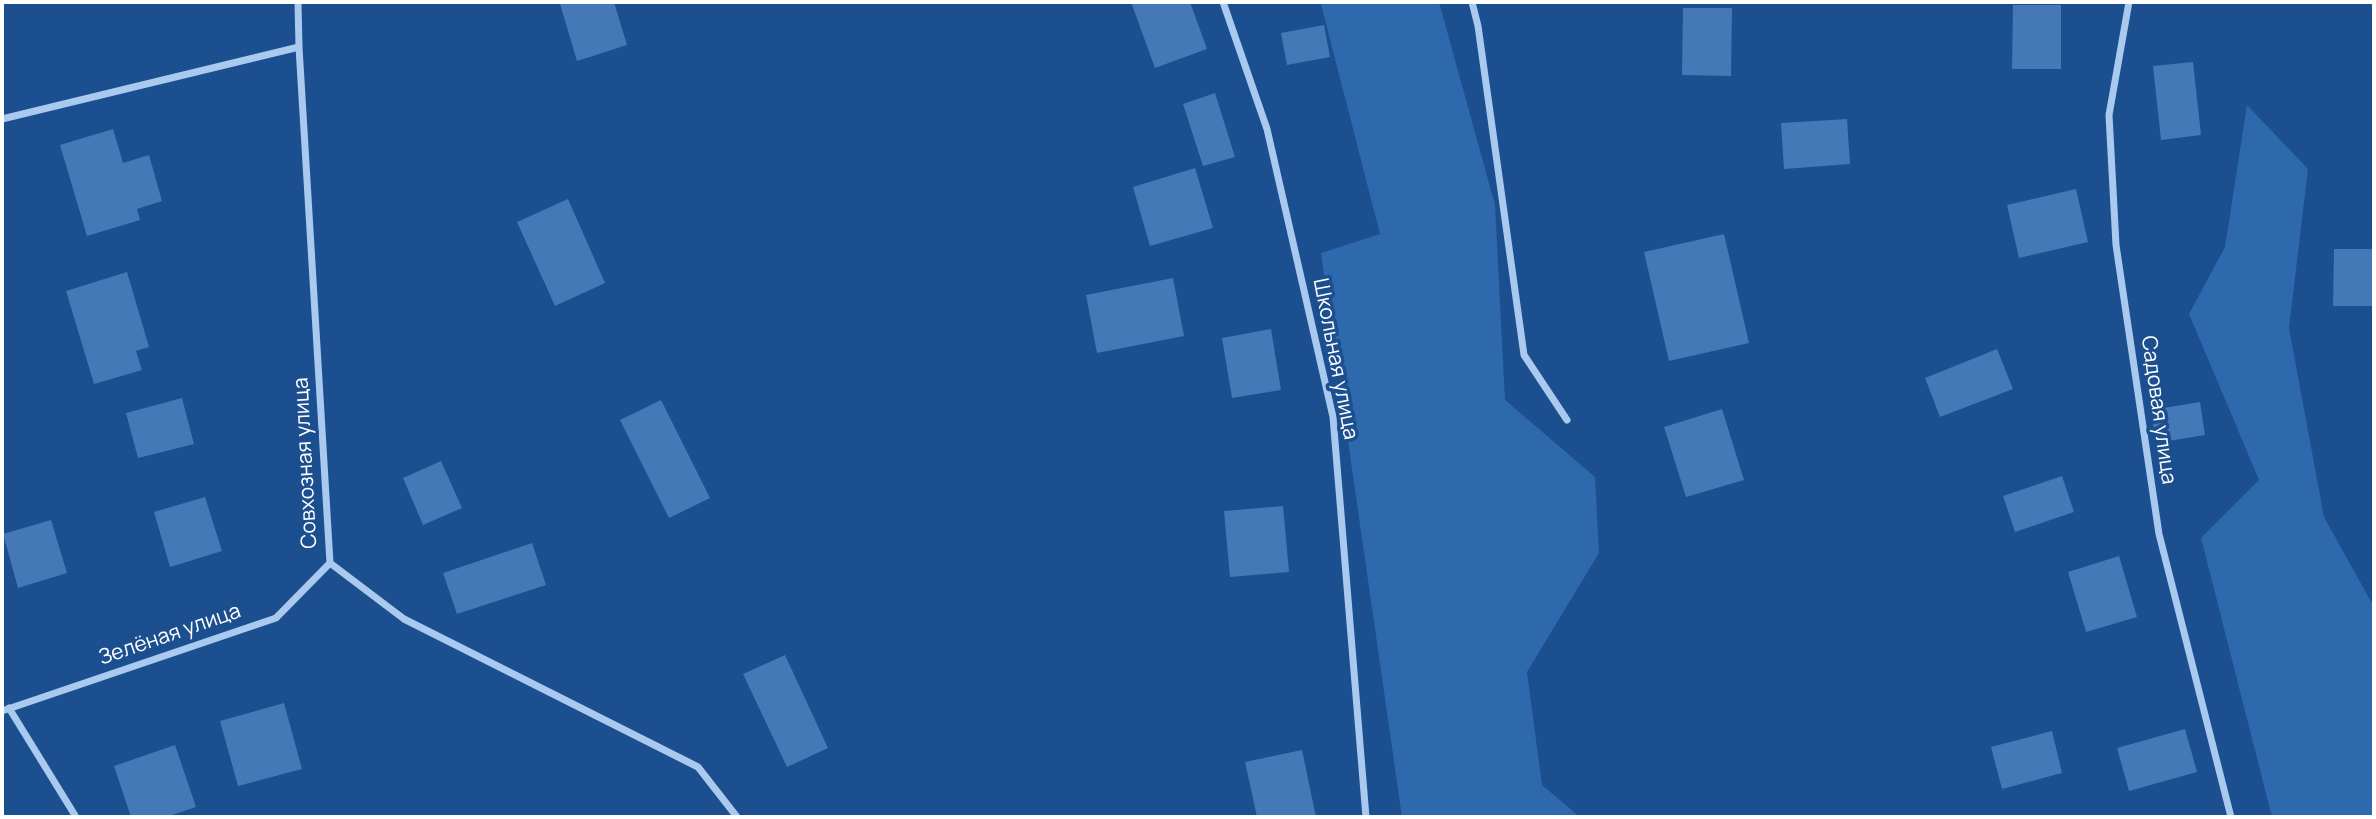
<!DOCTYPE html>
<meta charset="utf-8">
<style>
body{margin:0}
#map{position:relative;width:2376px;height:819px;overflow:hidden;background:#1b4f8f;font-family:Manrope,sans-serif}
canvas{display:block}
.frame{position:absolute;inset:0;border:4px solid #fff;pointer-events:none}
</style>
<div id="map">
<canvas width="2376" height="819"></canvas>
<div class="frame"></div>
</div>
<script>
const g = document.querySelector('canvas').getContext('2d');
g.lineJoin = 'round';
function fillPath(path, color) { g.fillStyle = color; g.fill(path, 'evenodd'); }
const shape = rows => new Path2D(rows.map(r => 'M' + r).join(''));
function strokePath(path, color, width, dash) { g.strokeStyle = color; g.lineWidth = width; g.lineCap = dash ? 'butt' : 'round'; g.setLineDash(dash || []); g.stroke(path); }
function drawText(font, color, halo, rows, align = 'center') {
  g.font = font + ' Manrope,sans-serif'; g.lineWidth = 7; g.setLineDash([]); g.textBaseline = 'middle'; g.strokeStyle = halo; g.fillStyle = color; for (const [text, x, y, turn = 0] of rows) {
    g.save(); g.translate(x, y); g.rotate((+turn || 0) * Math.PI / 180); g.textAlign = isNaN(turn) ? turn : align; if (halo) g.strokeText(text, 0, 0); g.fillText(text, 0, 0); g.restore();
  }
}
const green = shape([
 [1319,2,1439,2,1495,205,1505,400,1595,477,1599,553,1527,672,1542,785,1580,817,1402,817,1321,253,1380,234,1321,4],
 [2247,105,2308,169,2289,328,2324,517,2374,607,2374,817,2272,817,2201,538,2259,480,2189,314,2225,247]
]);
const building = shape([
 [566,2,614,2,627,45,577,61,560,4],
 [1131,2,1190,2,1207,49,1155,68],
 [2013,5,2061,5,2061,69,2012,69],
 [1683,8,1732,8,1731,76,1682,75],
 [1324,25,1330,57,1287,65,1281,33],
 [2193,62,2201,135,2161,140,2153,66],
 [1215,93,1235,157,1203,166,1183,104],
 [1847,119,1850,164,1784,169,1781,123],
 [113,129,123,163,149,155,162,201,137,209,140,220,87,236,60,145],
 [1195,168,1213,228,1150,246,1133,187],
 [2076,189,2088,242,2019,258,2007,205],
 [568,199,605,283,555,306,517,222],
 [1724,234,1749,343,1669,361,1644,252],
 [2334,249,2374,249,2374,306,2333,306],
 [127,272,149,347,136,351,142,370,94,384,66,291],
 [1173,278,1184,336,1097,353,1086,295],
 [1271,329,1281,390,1232,398,1222,338],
 [1997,349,2013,389,1940,417,1925,378],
 [182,398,194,444,138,458,126,413],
 [661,400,710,498,669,518,620,420],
 [2200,402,2205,435,2156,443,2151,410],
 [1722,409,1744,480,1686,497,1664,427],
 [441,461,462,508,423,525,403,478],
 [2062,476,2074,512,2015,532,2003,496],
 [205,497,222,551,170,567,154,512],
 [1283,506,1289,572,1230,577,1224,511],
 [51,520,67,573,18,588,3,534],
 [532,543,546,585,457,614,443,573],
 [2119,556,2137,617,2086,632,2068,572],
 [785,655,828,748,787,767,743,674],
 [284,703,302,769,238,786,220,721],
 [2185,729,2197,772,2129,791,2117,748],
 [2052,731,2062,773,2002,789,1991,747],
 [175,745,196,807,166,817,131,817,114,766],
 [1302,750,1316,817,1257,817,1245,762]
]);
const street = shape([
 [298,2,299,47,330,563,404,619,698,767,737,817],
 [1223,2,1267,129,1333,417,1366,817],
 [1472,2,1478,26,1524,355,1567,420],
 [2129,2,2109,115,2116,245,2159,534,2231,817],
 [2,119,299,47],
 [9,708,76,817],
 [2,711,276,618,330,563]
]);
const streetNames = [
 ["Школьная улица",1335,359,79],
 ["Садовая улица",2158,410,82],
 ["Совхозная улица",306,463,-93],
 ["Зелёная улица",170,635,-19]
];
fillPath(green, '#2e69ad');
fillPath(building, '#4478b7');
strokePath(street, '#a9c9ee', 7);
drawText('21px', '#fff', '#1b4f8f', streetNames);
</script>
